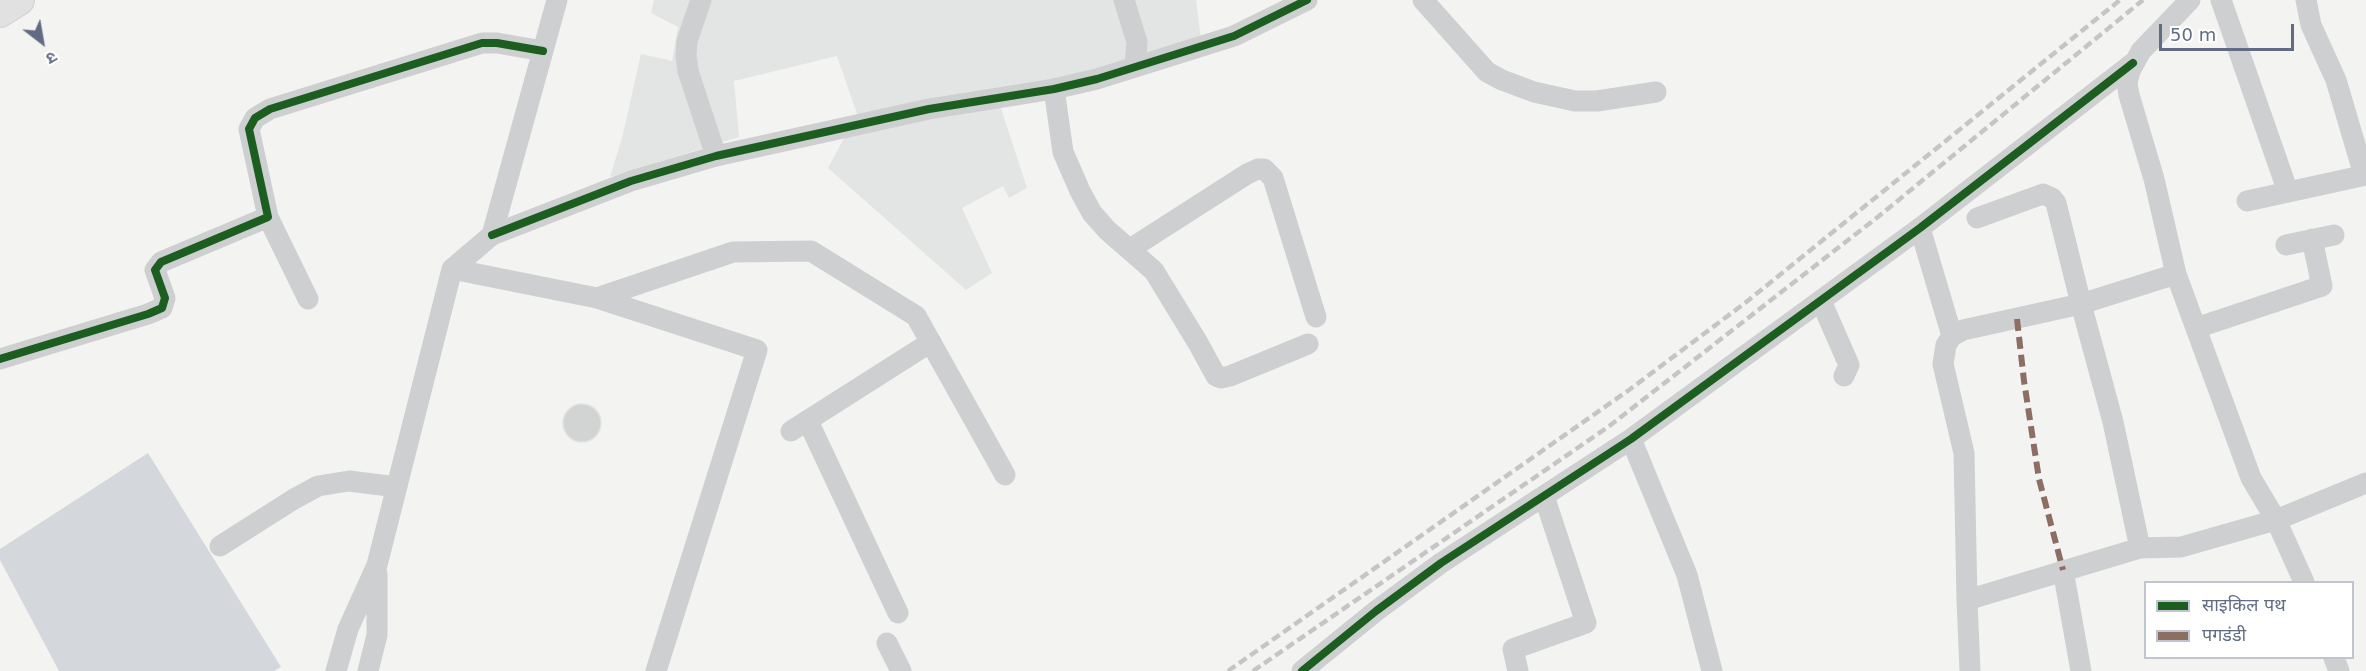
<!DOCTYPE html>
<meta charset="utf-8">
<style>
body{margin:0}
#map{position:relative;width:2366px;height:671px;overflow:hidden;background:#f3f4f1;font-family:"DejaVu Sans","Noto Sans Devanagari",sans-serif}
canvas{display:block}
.legend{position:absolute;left:2144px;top:581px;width:210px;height:78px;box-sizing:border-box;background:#fff;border:2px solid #c0c4ce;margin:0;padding:8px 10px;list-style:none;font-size:18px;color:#616c84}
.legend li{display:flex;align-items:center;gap:12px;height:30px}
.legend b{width:30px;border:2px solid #c0c4ce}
.north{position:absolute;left:12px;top:12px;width:60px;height:60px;-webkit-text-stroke:4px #fff;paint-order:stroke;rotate:149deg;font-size:16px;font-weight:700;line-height:24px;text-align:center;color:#616c84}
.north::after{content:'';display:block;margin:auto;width:21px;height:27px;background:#616c84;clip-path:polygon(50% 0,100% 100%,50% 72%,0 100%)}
.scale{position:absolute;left:2159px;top:24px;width:135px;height:27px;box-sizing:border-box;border:3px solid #616c84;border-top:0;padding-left:8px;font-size:18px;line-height:21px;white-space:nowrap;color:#616c84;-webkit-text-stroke:4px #fff;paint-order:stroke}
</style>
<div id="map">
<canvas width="2366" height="671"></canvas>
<ul class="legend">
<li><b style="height:8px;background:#1b5e20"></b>साइकिल पथ</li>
<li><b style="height:8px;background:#8d6e63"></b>पगडंडी</li>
</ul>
<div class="north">उ</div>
<div class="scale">50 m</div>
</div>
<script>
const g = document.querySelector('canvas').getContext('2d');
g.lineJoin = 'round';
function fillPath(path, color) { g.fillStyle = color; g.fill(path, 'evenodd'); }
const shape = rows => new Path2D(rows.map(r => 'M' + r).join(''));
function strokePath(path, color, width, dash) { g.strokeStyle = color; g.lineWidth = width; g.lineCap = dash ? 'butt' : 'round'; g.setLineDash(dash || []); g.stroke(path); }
const built = shape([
 [654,0,1196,0,1201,39,1069,82,996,93,1027,188,1009,198,1003,186,962,208,992,273,966,290,828,168,857,114,837,56,734,81,739,137,610,177,622,138,641,54,672,61,678,27,651,13]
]);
const water = shape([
 [148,453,281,667,274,671,59,671,0,560,0,549]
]);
const building = shape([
 '563 423a19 19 0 1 1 38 0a19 19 0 1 1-38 0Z'
]);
const minor = shape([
 [701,0,687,41,686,56,688,71,716,156],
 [1124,0,1137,42,1135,67],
 [1423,0,1487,72,1502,80,1534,92,1575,101,1597,101,1656,92],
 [2190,0,2141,51,2130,71,2127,83,2129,95,2154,179,2176,274,2251,478,2276,520,2304,582],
 [2221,0,2288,192],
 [2306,0,2311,25,2336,80,2364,175],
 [1054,89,1063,152,1080,191,1092,213,1107,230,1154,271,1198,343,1216,376,1221,378,1230,376,1308,344],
 [2247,201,2366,175],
 [268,217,308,299],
 [1920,228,1952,336],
 [492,235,631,181,716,156,929,109,1054,89,1097,79,1234,36,1307,0],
 [2286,245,2334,235],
 [1130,249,1247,174,1258,169,1264,169,1273,178,1277,191,1316,317],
 [452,269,597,298,733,252,811,251,916,316,1005,475],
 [597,298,757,350,656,671],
 [1821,301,1849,365,1844,376],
 [2196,328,2322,286,2312,239],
 [0,359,148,314,162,308,165,298,155,270,161,262,268,217,249,129,255,118,270,109,482,43,497,43,543,51],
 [808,421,898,613],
 [791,431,931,342],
 [1631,439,1687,575,1712,671],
 [220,546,294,499,318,486,349,481,397,487],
 [2140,548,2113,422,2081,304,2176,274],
 [2063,570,2081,671],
 [1967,600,1964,453,1943,364,1946,345,1952,336,1963,330,2081,304,2056,203,2052,198,2043,194,1977,218],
 [887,643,901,671],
 [2334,658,2339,671],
 [336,671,348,629,377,565,452,269,492,235,557,0],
 [368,671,377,635,377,574],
 [1302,671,1376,611,1441,563,1631,439,1920,228,2133,63],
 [1518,671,1513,649,1586,623,1544,496],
 [1970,671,1967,600,2140,548,2181,547,2276,520,2366,483]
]);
const highway = shape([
 [0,12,19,0]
]);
const rail = shape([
 [1228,671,1629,390,1745,303,2120,0],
 [1253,671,1608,427,1879,216,2143,0]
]);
const quiet = shape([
 [2017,319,2024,381,2039,479,2063,570]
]);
const cycleway = shape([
 [492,235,631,181,716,156,929,109,1054,89,1097,79,1234,36,1307,0],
 [0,359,148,314,162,308,165,298,155,270,161,262,268,217,249,129,255,118,270,109,482,43,497,43,543,51],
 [1302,671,1376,611,1441,563,1631,439,1920,228,2133,63]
]);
fillPath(built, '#e3e4e4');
fillPath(water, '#d4d8dd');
fillPath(building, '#d2d3d3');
strokePath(building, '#e2e3e1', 1.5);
strokePath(highway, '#cfd0d0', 32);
strokePath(minor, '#cecfd0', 21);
strokePath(highway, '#e1e1e2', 30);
strokePath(rail, '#c5c5c6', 4.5, [9, 4.5]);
strokePath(quiet, '#8d6e63', 6, [12, 6]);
strokePath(cycleway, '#1b5e20', 8);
</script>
